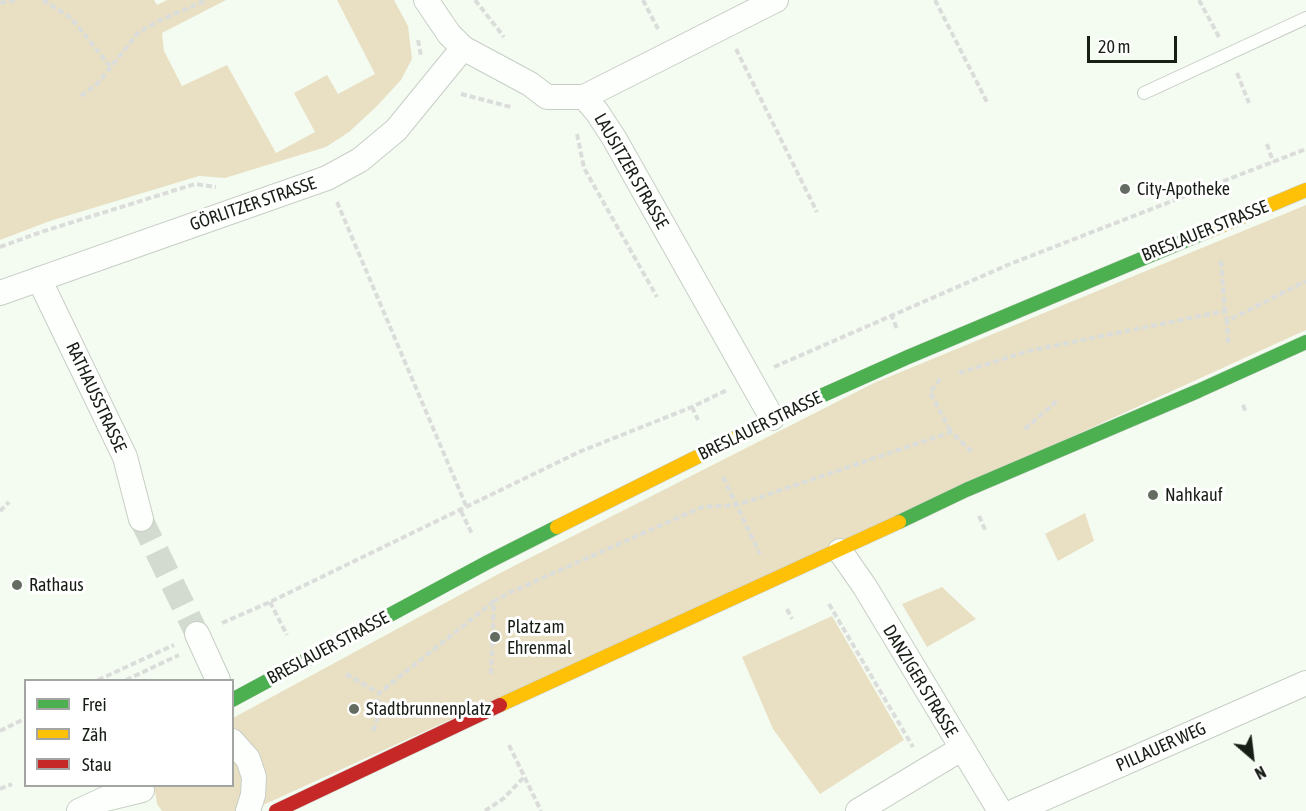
<!DOCTYPE html>
<meta charset="utf-8">
<style>
body{margin:0}
#map{position:relative;width:1306px;height:811px;overflow:hidden;background:#f4fcf2;font-family:"Asap Condensed",sans-serif}
canvas{display:block}
.legend{position:absolute;left:24px;top:679px;width:210px;height:108px;box-sizing:border-box;background:#fff;border:2px solid #a2a5a1;margin:0;padding:8px 10px;list-style:none;font-size:18px;color:#171e15}
.legend li{display:flex;align-items:center;gap:12px;height:30px}
.legend b{width:30px;border:2px solid #a2a5a1}
.north{position:absolute;left:1222px;top:727px;width:60px;height:60px;-webkit-text-stroke:4px #fff;paint-order:stroke;rotate:152deg;font-size:16px;font-weight:700;line-height:24px;text-align:center;color:#171e15}
.north::after{content:'';display:block;margin:auto;width:21px;height:27px;background:#171e15;clip-path:polygon(50% 0,100% 100%,50% 72%,0 100%)}
.scale{position:absolute;left:1087px;top:36px;width:90px;height:27px;box-sizing:border-box;border:3px solid #171e15;border-top:0;padding-left:8px;font-size:18px;line-height:21px;white-space:nowrap;color:#171e15;-webkit-text-stroke:4px #fff;paint-order:stroke}
</style>
<div id="map">
<canvas width="1306" height="811"></canvas>
<ul class="legend">
<li><b style="height:8px;background:#4caf50"></b>Frei</li>
<li><b style="height:8px;background:#ffc107"></b>Zäh</li>
<li><b style="height:8px;background:#c62828"></b>Stau</li>
</ul>
<div class="north">N</div>
<div class="scale">20 m</div>
</div>
<script>
const g = document.querySelector('canvas').getContext('2d');
g.lineJoin = 'round';
function fillPath(path, color) { g.fillStyle = color; g.fill(path, 'evenodd'); }
const shape = rows => new Path2D(rows.map(r => 'M' + r).join(''));
function strokePath(path, color, width, dash) { g.strokeStyle = color; g.lineWidth = width; g.lineCap = dash ? 'butt' : 'round'; g.setLineDash(dash || []); g.stroke(path); }
function drawText(font, color, halo, rows, align = 'center') {
  g.font = font + ' "Asap Condensed",sans-serif'; g.lineWidth = 6; g.setLineDash([]); g.textBaseline = 'middle'; g.strokeStyle = halo; g.fillStyle = color; for (const [text, x, y, turn = 0] of rows) {
    g.save(); g.translate(x, y); g.rotate((+turn || 0) * Math.PI / 180); g.textAlign = isNaN(turn) ? turn : align; if (halo) g.strokeText(text, 0, 0); g.fillText(text, 0, 0); g.restore();
  }
}
const green = shape([
 [0,0,154,0,157,5,167,0,226,0,162,33,164,51,182,86,227,65,276,153,315,132,294,93,327,75,338,94,375,74,337,0,394,0,408,26,412,59,401,80,376,107,349,132,326,147,225,178,199,176,50,221,0,240],
 [1306,205,1306,330,250,811,162,811,157,804,154,786,232,786,233,718,502,572,874,383],
 [1085,513,1094,541,1058,561,1045,534],
 [942,587,976,619,927,647,902,604],
 [832,616,904,740,820,794,773,729,742,657]
]);
const streetTunnel = shape([
 [141,519,197,634]
]);
const path = shape([
 [43,0,71,18,110,66],
 [475,0,504,37],
 [643,0,658,29],
 [935,0,988,104],
 [1199,0,1219,37],
 [0,3,16,0],
 [418,40,421,56],
 [736,49,817,212],
 [1237,73,1249,103],
 [461,94,511,107],
 [81,96,98,83,138,33,158,21,207,0],
 [577,134,584,168,657,297],
 [1267,144,1273,162],
 [337,202,467,508],
 [0,247,41,232,195,184,216,187],
 [1221,261,1225,311],
 [891,314,897,329],
 [1228,343,1227,321,1306,281],
 [774,367,1010,264,1306,149],
 [959,373,1028,351,1225,311,1227,321],
 [940,379,930,392,951,432],
 [1243,405,1246,413],
 [692,407,698,420],
 [1025,429,1059,399],
 [723,477,760,554],
 [0,511,9,502],
 [461,511,472,534],
 [979,516,986,532],
 [270,602,287,635],
 [829,604,913,747],
 [787,609,792,619],
 [222,623,270,602,579,452,692,407,727,390],
 [346,674,379,693],
 [491,674,494,601,511,592,702,507,737,505,951,432,973,453],
 [98,680,174,645],
 [126,680,179,655],
 [0,731,26,718],
 [373,731,377,720,379,693,493,602],
 [509,745,541,811],
 [0,789,12,784],
 [485,811,504,798,525,776]
]);
const lane = shape([
 [1144,93,1306,18]
]);
const street = shape([
 [426,0,449,34,463,48,530,84,547,97,584,97,776,0],
 [584,97,597,112,614,138,772,418],
 [39,279,125,457,141,519],
 [0,293,327,178,360,160,396,130,463,48],
 [840,551,865,587,1000,811],
 [197,634,218,680],
 [232,741,248,759,254,777,253,795,248,811],
 [79,811,105,799,142,790],
 [858,811,961,749],
 [1015,811,1306,683]
]);
const fast = shape([
 [803,404,908,357,1206,232],
 [899,522,966,490,1198,391,1306,342],
 [232,700,488,562,557,527]
]);
const slow = shape([
 [1206,232,1306,190],
 [557,527,803,404],
 [500,705,899,522]
]);
const jam = shape([
 [276,811,500,705]
]);
const markers = [
 [1125,189,6,"#646c62"],
 [1153,495,6,"#646c62"],
 [17,585,6,"#646c62"],
 [495,637,6,"#646c62"],
 [354,709,6,"#646c62"]
];
const streetNames = [
 ["LAUSITZER STRASSE",631,171,60],
 ["GÖRLITZER STRASSE",253,204,-19],
 ["BRESLAUER STRASSE",1205,231,-22],
 ["RATHAUSSTRASSE",96,397,65],
 ["BRESLAUER STRASSE",760,426,-26],
 ["BRESLAUER STRASSE",328,648,-28],
 ["DANZIGER STRASSE",920,681,59],
 ["PILLAUER WEG",1161,747,-24]
];
const poiNames = [
 ["City-Apotheke",1137,189],
 ["Nahkauf",1165,495],
 ["Rathaus",29,585],
 ["Platz am",507,627],
 ["Ehrenmal",507,648],
 ["Stadtbrunnenplatz",366,709]
];
fillPath(green, '#e9e0c3');
strokePath(streetTunnel, '#d3dbd1', 24, [24, 12]);
strokePath(lane, '#c7cec5', 14);
strokePath(street, '#c7cec5', 26);
strokePath(fast, '#c7cec5', 15);
strokePath(slow, '#c7cec5', 15);
strokePath(jam, '#c7cec5', 15);
strokePath(path, '#dbdddb', 4, [6, 3]);
strokePath(lane, '#fdfffd', 12);
strokePath(street, '#fdfffd', 24);
strokePath(fast, '#4caf50', 14);
strokePath(slow, '#ffc107', 14);
strokePath(jam, '#c62828', 14);
for (const [x, y, r, color] of markers) { const dot = new Path2D(); dot.arc(x, y, r, 0, 2 * Math.PI); g.fillStyle = color; g.fill(dot); strokePath(dot, '#fff', 2); }
drawText('18px', '#171e15', '#fff', streetNames);
drawText('18px', '#171e15', '#fff', poiNames, 'left');
</script>
